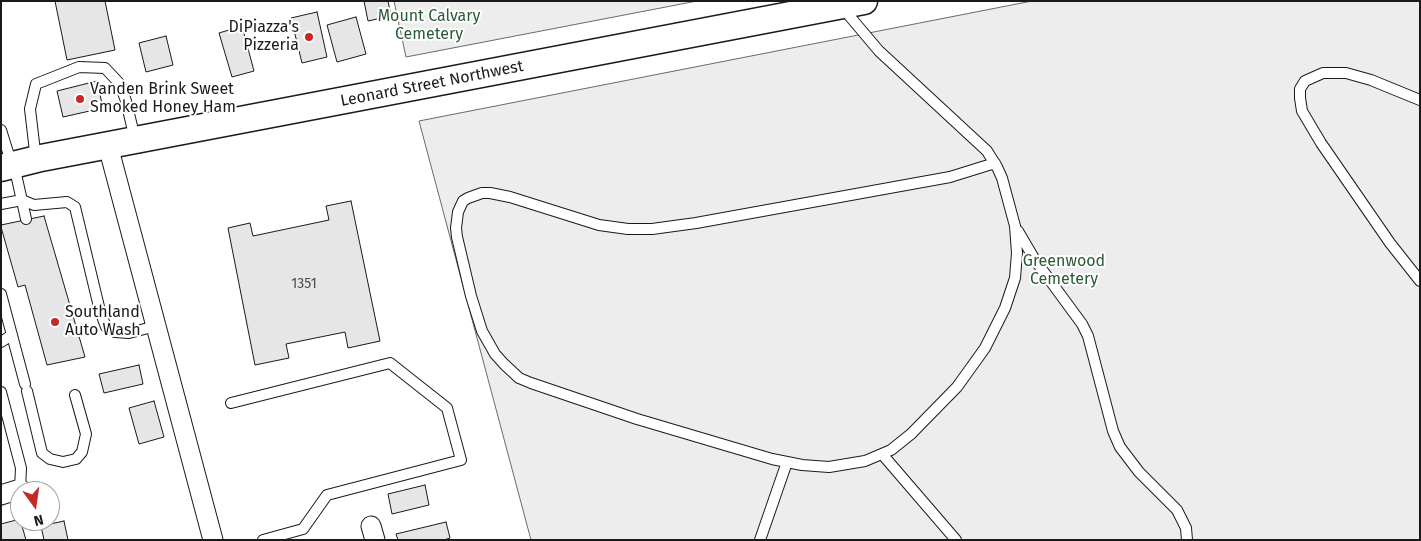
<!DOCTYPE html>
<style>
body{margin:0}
#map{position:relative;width:1421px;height:541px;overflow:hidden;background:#fff;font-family:"Fira Sans",sans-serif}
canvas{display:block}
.frame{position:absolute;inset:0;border:2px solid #1a1a1a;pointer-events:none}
.north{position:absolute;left:10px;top:481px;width:50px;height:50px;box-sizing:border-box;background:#fff;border:1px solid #a3a3a3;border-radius:50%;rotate:166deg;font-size:14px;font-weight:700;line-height:20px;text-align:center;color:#1a1a1a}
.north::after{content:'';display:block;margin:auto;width:18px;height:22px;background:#c62828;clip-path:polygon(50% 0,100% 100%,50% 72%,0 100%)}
</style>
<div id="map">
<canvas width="1421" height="541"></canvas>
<div class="frame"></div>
<div class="north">N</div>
</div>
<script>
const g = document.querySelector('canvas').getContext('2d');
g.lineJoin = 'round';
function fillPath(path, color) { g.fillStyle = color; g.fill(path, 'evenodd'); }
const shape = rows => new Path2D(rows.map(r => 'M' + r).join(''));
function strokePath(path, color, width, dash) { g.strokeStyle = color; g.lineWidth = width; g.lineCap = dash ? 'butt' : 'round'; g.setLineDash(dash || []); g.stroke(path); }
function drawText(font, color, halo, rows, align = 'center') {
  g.font = font + ' "Fira Sans",sans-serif'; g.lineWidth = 4; g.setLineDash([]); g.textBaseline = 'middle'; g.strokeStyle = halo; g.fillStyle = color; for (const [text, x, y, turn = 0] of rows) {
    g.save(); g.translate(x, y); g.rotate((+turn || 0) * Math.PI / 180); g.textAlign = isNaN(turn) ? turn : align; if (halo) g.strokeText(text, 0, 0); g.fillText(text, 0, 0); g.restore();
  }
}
const built = shape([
 [394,1,697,1,406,57,394,1],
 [1032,1,1420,1,1420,540,531,540,419,121,1032,1]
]);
const building = shape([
 [55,1,105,1,115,50,67,60,55,1],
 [364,1,388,1,391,16,368,21,364,1],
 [317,12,327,57,302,63,291,18,317,12],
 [356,17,366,54,337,62,327,25,356,17],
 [242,26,254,71,232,77,219,33,242,26],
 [166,36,173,65,146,72,139,43,166,36],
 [97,81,103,108,63,117,57,91,97,81],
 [351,201,380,341,348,348,345,332,286,344,289,358,255,365,228,228,250,223,253,236,329,220,326,206,351,201],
 [44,216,85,357,47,365,25,285,18,287,1,227,1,225,44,216],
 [139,365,143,384,104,393,99,374,139,365],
 [154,401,164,437,139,444,129,408,154,401],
 [425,485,429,505,392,514,388,494,425,485],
 [20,519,26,540,1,540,1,524,20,519],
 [64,521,68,540,44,540,41,526,64,521],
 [446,522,450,538,444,540,398,540,396,534,446,522]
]);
const service = shape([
 [841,6,879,51,987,151,997,167,1002,178,1015,226,1017,253,1015,278,1005,308,985,348,957,387,911,434,891,450,865,461,829,467,802,465,772,459,637,419,531,383,519,378,504,364,495,354,482,331,471,296,457,237,456,228,458,212,463,201,468,198,482,193,490,193,510,197,599,225,628,229,652,229,696,223,950,177,995,163],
 [1420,100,1371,80,1346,73,1323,73,1305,81,1300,89,1300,98,1302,111,1321,143,1390,243,1420,281],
 [1,130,12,165],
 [36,160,30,109,36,84,79,67,105,68,120,84,126,101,135,139],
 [14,165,26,219],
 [1,204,22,200,34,205,67,202,75,207,100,311,106,327,115,332,129,333,156,326],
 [1018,231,1035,260,1082,324,1088,336,1113,431,1120,447,1139,472,1177,510,1186,528,1187,540],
 [1,294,25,384],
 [1,342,12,335],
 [27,391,42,453,50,459,63,462,76,459,82,452,86,434,75,395],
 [1,392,21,468,20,489],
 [231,403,390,363,447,408,461,460,327,495,303,529,263,540],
 [882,454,956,540],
 [760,540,787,462]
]);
const minor = shape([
 [108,146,213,540],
 [1,495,20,489],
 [371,526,375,540]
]);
const secondary = shape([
 [1,168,41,158,864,1]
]);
const markers = [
 [309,37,5,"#c62828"],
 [80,99,5,"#c62828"],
 [55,322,5,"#c62828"]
];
const numberNames = [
 ["1351",304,284]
];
const parkNames = [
 ["Mount Calvary",429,17],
 ["Cemetery",429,35],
 ["Greenwood",1064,262],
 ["Cemetery",1064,280]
];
const poiNames = [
 ["DiPiazza's",299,28,"right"],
 ["Pizzeria",299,46,"right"],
 ["Vanden Brink Sweet",90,90],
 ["Smoked Honey Ham",90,108],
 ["Southland",65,313],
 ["Auto Wash",65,331]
];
const streetNames = [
 ["Leonard Street Northwest",432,84,-11]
];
fillPath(built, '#ededed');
strokePath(built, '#6a6a6a', 1);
fillPath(building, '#e6e6e6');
strokePath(building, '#1a1a1a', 1);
strokePath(service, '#1a1a1a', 12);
strokePath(minor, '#1a1a1a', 21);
strokePath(secondary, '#1a1a1a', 29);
strokePath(service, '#fff', 10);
strokePath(minor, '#fff', 19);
strokePath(secondary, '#fff', 26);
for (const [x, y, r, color] of markers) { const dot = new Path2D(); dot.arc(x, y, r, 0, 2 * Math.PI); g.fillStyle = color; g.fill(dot); strokePath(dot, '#fff', 2); }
drawText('14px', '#4d4d4d', null, numberNames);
drawText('16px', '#2b5a34', '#fff', parkNames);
drawText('16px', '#1a1a1a', '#fff', poiNames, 'left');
drawText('16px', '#1a1a1a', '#fff', streetNames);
</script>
